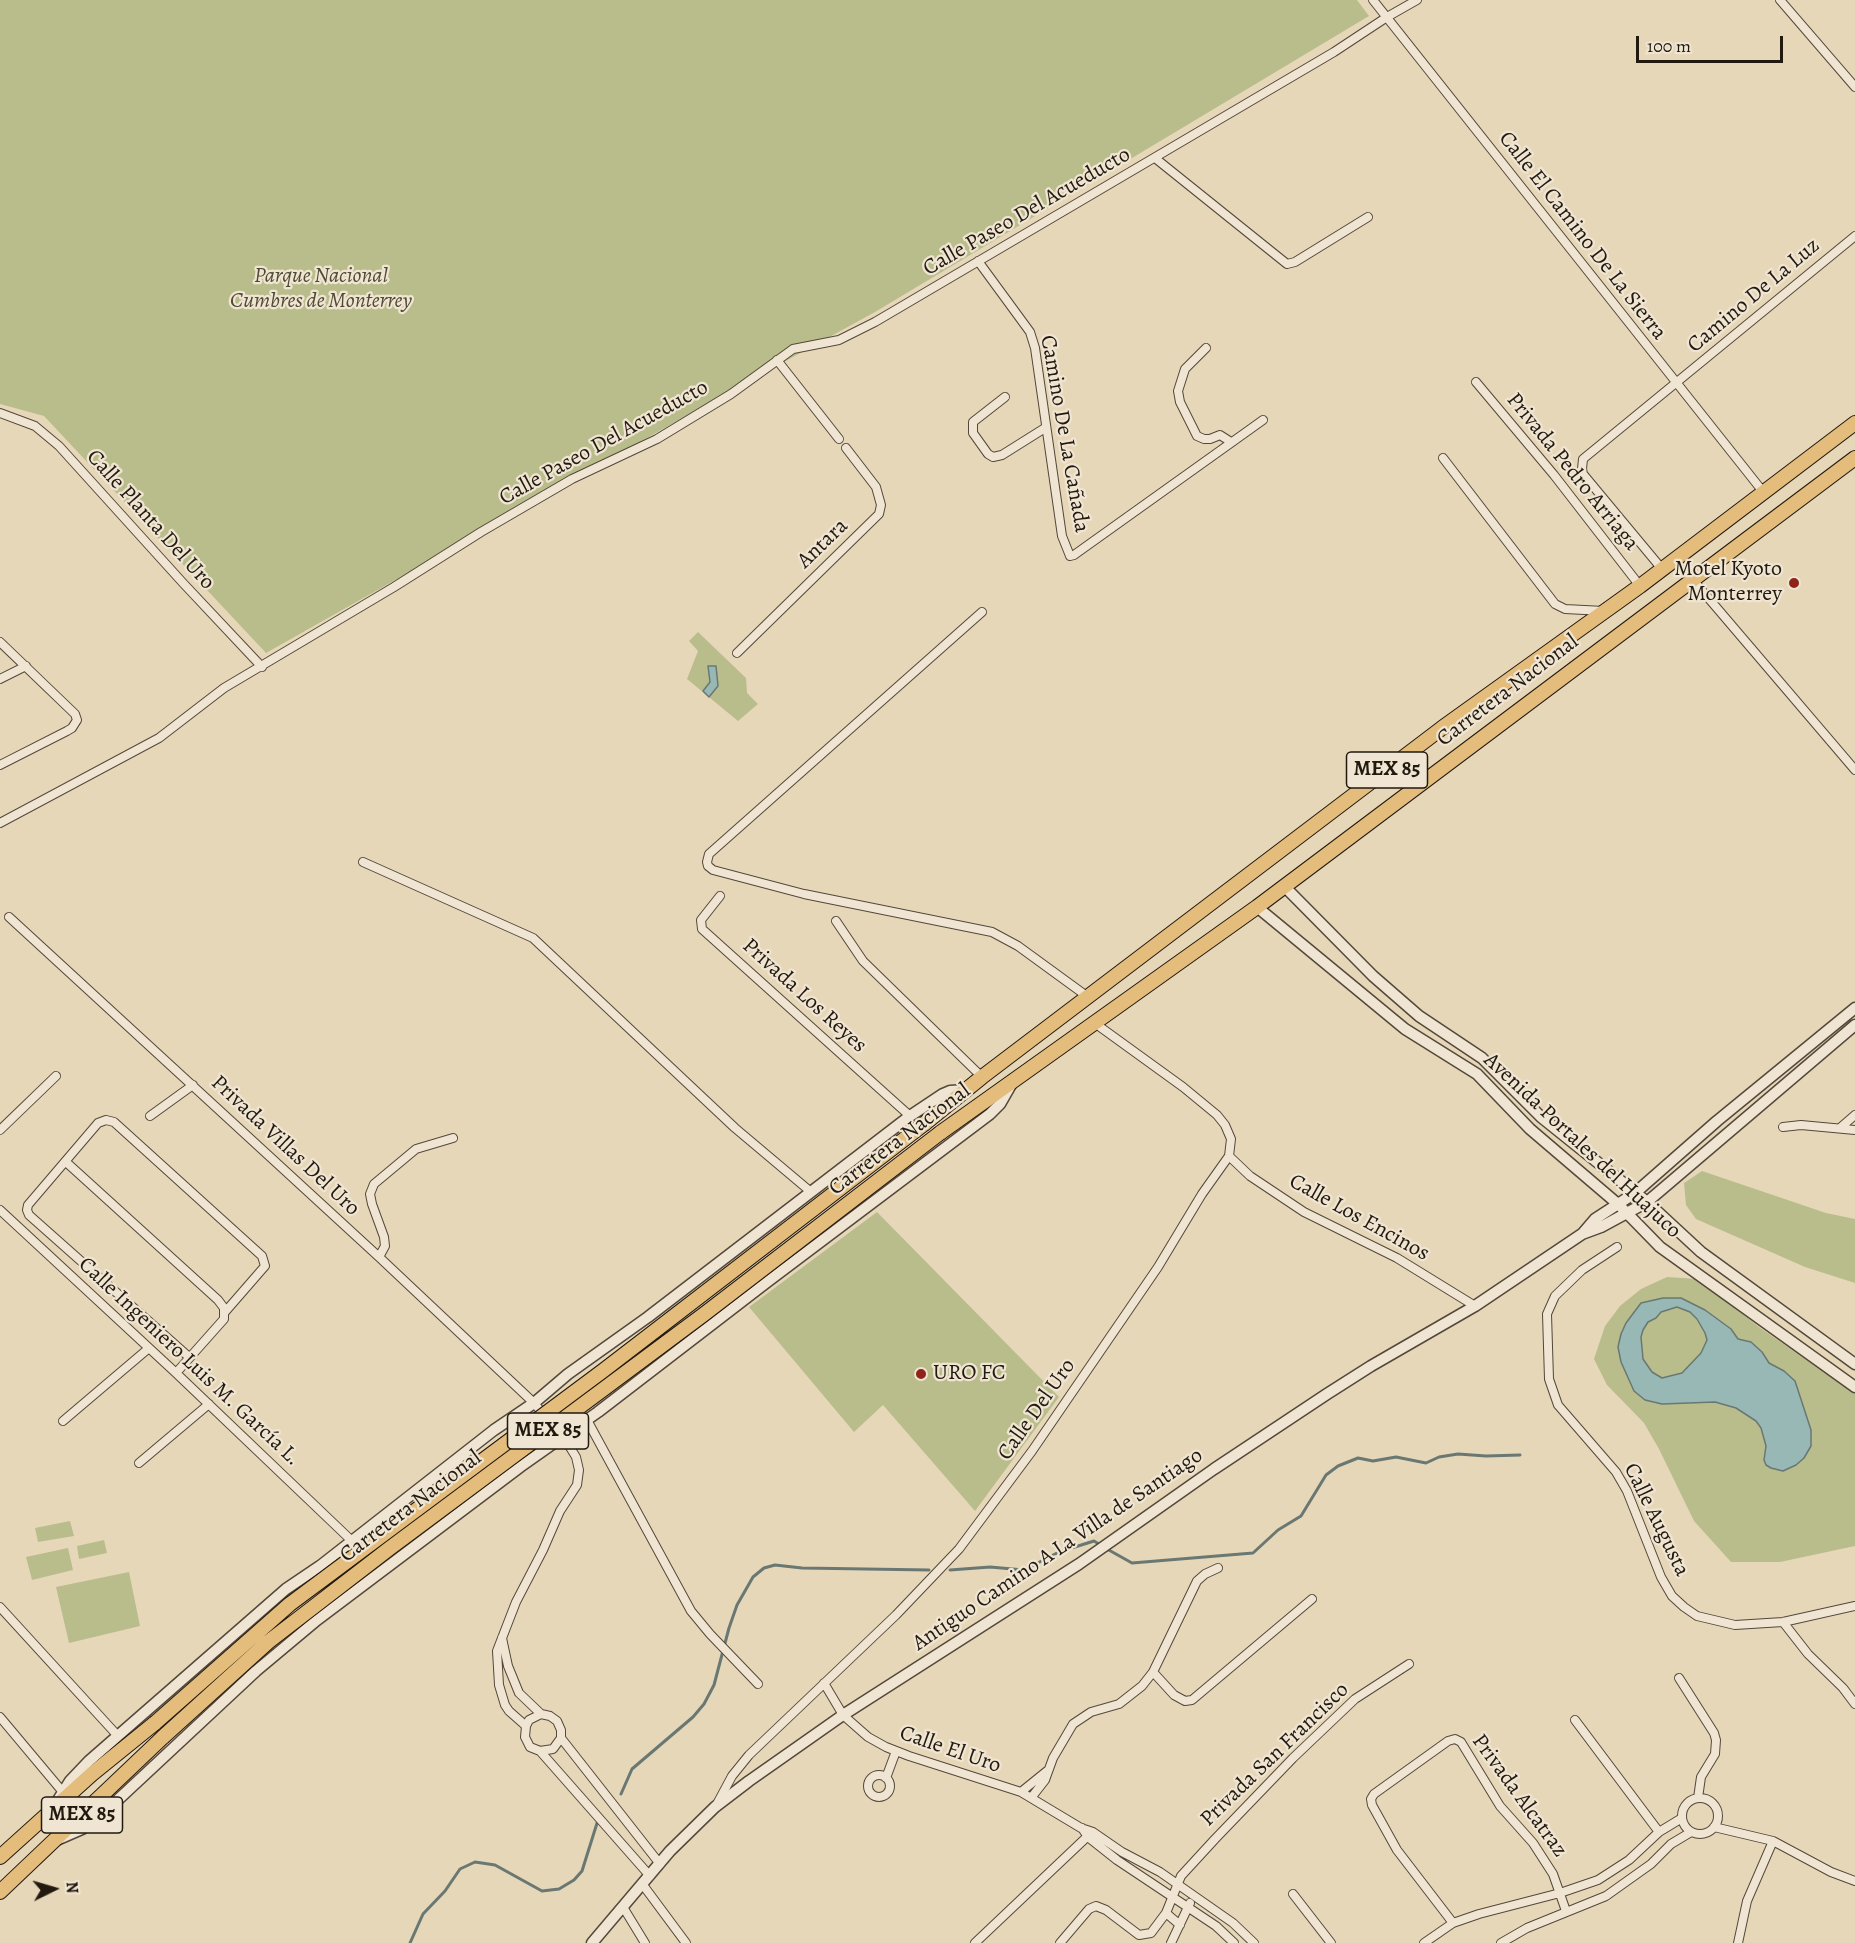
<!DOCTYPE html>
<meta charset="utf-8">
<style>
body{margin:0}
#map{position:relative;width:1855px;height:1943px;overflow:hidden;background:#e7d7b9;font-family:Alegreya,serif}
canvas{display:block}
.north{position:absolute;left:24px;top:1859px;width:60px;height:60px;-webkit-text-stroke:4px #efe5d2;paint-order:stroke;rotate:85deg;font-size:16px;font-weight:700;line-height:24px;text-align:center;color:#22190f}
.north::after{content:'';display:block;margin:auto;width:21px;height:27px;background:#22190f;clip-path:polygon(50% 0,100% 100%,50% 72%,0 100%)}
.scale{position:absolute;left:1636px;top:36px;width:147px;height:27px;box-sizing:border-box;border:3px solid #22190f;border-top:0;padding-left:8px;font-size:18px;line-height:21px;white-space:nowrap;color:#22190f;-webkit-text-stroke:4px #efe5d2;paint-order:stroke}
</style>
<div id="map">
<canvas width="1855" height="1943"></canvas>
<div class="north">N</div>
<div class="scale">100 m</div>
</div>
<script>
const g = document.querySelector('canvas').getContext('2d');
g.lineJoin = 'round';
function fillPath(path, color) { g.fillStyle = color; g.fill(path, 'evenodd'); }
const shape = rows => new Path2D(rows.map(r => 'M' + r).join(''));
function strokePath(path, color, width, dash) { g.strokeStyle = color; g.lineWidth = width; g.lineCap = dash ? 'butt' : 'round'; g.setLineDash(dash || []); g.stroke(path); }
function drawText(font, color, halo, rows, align = 'center') {
  g.font = font + ' Alegreya,serif'; g.lineWidth = 4.5; g.setLineDash([]); g.textBaseline = 'middle'; g.strokeStyle = halo; g.fillStyle = color; for (const [text, x, y, turn = 0] of rows) {
    g.save(); g.translate(x, y); g.rotate((+turn || 0) * Math.PI / 180); g.textAlign = isNaN(turn) ? turn : align; if (halo) g.strokeText(text, 0, 0); g.fillText(text, 0, 0); g.restore();
  }
}
const green = shape([
 [0,0,1357,0,1369,16,875,312,693,412,266,653,44,416,0,404],
 [698,632,746,678,747,693,758,704,738,721,687,679,698,651,689,641],
 [1702,1171,1826,1213,1855,1219,1855,1283,1805,1267,1696,1219,1686,1205,1684,1183],
 [877,1212,1059,1397,975,1511,883,1405,854,1432,749,1307],
 [1667,1277,1697,1279,1759,1327,1855,1394,1855,1546,1780,1562,1731,1562,1694,1521,1659,1449,1644,1423,1607,1385,1594,1359,1605,1326,1620,1306,1641,1289],
 [70,1521,74,1536,38,1542,35,1528],
 [104,1540,107,1553,79,1559,77,1546],
 [68,1548,73,1570,32,1580,26,1557],
 [129,1572,140,1626,69,1643,56,1587]
]);
const water = shape([
 [708,666,716,666,718,686,709,697,703,691,710,682,708,666],
 [1663,1298,1681,1298,1705,1310,1731,1329,1738,1339,1751,1342,1762,1352,1769,1363,1784,1371,1795,1381,1811,1430,1811,1446,1804,1458,1796,1465,1783,1471,1771,1468,1766,1465,1764,1460,1766,1446,1761,1428,1756,1421,1736,1408,1715,1402,1662,1404,1645,1400,1634,1391,1621,1362,1618,1347,1621,1334,1626,1323,1641,1303,1663,1298],
 [1677,1307,1690,1312,1697,1319,1705,1333,1707,1340,1701,1353,1682,1373,1662,1378,1652,1372,1643,1359,1641,1337,1643,1330,1648,1322,1656,1318,1661,1312,1677,1307]
]);
const stream = shape([
 [1107,1549,1132,1563,1253,1553,1278,1530,1301,1516,1326,1475,1338,1466,1358,1458,1373,1461,1396,1457,1426,1463,1439,1457,1458,1454,1486,1456,1520,1455],
 [950,1570,990,1567,1024,1570,1059,1552,1094,1541,1102,1546],
 [621,1794,632,1769,693,1717,704,1704,714,1685,729,1628,737,1605,753,1577,764,1568,775,1565,802,1568,929,1570],
 [410,1943,423,1914,445,1891,460,1869,475,1862,495,1865,542,1891,559,1889,574,1880,582,1871,598,1820]
]);
const minor = shape([
 [1373,0,1764,493],
 [1780,0,1855,87],
 [1155,158,1287,264,1295,262,1368,217],
 [978,261,1030,332,1035,348,1062,536,1070,556,1074,555,1263,420],
 [1206,348,1185,369,1178,391,1180,402,1197,436,1204,439,1210,439,1220,435,1231,442],
 [777,360,839,439],
 [1476,382,1554,475,1640,586],
 [1005,397,973,422,973,433,988,454,993,457,1002,455,1045,428],
 [0,413,35,426,59,446,183,583,262,667],
 [1443,458,1555,604,1565,609,1604,611],
 [1662,569,1583,474,1582,469,1583,459,1855,236],
 [1693,580,1855,770],
 [982,612,709,854,707,862,708,866,713,870,804,894,992,932,1018,946,1088,997],
 [0,642,75,714,77,720,72,728,67,731,0,765],
 [737,653,879,514,881,505,876,487,846,448],
 [0,679,26,666],
 [0,823,159,738,224,688,394,587,481,532,572,479,657,439,731,394,793,349,839,340,875,322,1334,52,1387,17,1417,0],
 [363,862,533,938,735,1128,811,1192],
 [720,896,701,920,702,929,910,1116],
 [9,917,379,1257,534,1403,568,1444,576,1457,579,1470,577,1485,560,1511,543,1550,516,1602,497,1651,499,1685,505,1705,509,1711,526,1726],
 [836,921,863,961,982,1077],
 [150,1116,193,1085],
 [1783,1127,1801,1125,1855,1130],
 [1840,1128,1855,1115],
 [0,1130,56,1076],
 [1229,1156,1250,1176,1304,1212,1397,1258,1475,1306],
 [66,1162,218,1300,224,1308,224,1319,176,1373],
 [0,1210,176,1373,352,1541],
 [1617,1247,1582,1270,1555,1296,1547,1314,1549,1379,1558,1405,1616,1472,1627,1491,1661,1577,1672,1596,1684,1607,1697,1616,1735,1625,1783,1622,1855,1606],
 [379,1257,385,1246,384,1237,372,1204,370,1194,374,1184,416,1149,453,1138],
 [189,1357,29,1215,27,1210,28,1205,98,1123,106,1120,114,1122,262,1256,265,1266,225,1312],
 [587,1420,691,1611,710,1634,758,1684],
 [63,1421,149,1348],
 [139,1463,209,1404],
 [0,1607,117,1735],
 [1783,1622,1808,1654,1843,1688,1855,1704],
 [502,1638,508,1666,519,1693,541,1714,550,1716,557,1721,561,1730,561,1738,553,1749,540,1751,530,1747,525,1737,526,1726,529,1720,541,1714],
 [1153,1672,1174,1695,1185,1701,1192,1700,1312,1599],
 [1679,1678,1714,1733,1716,1740,1715,1754,1701,1777,1698,1798],
 [824,1683,843,1715,868,1737,886,1747,909,1756,1021,1792,1081,1828,1093,1832,1122,1852,1160,1872,1233,1923,1254,1943],
 [0,1717,62,1791],
 [1575,1720,1659,1832],
 [561,1738,660,1864],
 [540,1751,650,1876],
 '868 1786a11 11 0 1 1 22 0a11 11 0 1 1-22 0Z',
 [886,1778,896,1751],
 [1021,1792,1047,1771],
 [1031,1798,1045,1780,1053,1758,1073,1724,1091,1712,1119,1704,1142,1686,1153,1672,1197,1581,1205,1574,1218,1568],
 '1682 1816a18 18 0 1 1 36 0a18 18 0 1 1-36 0Z',
 [717,1804,732,1776,749,1755,896,1615,959,1549,1032,1451,1158,1267,1202,1194,1229,1156,1231,1139,1225,1125,1217,1115,1183,1087,1096,1024],
 [1714,1827,1773,1841,1831,1872,1855,1881],
 [1082,1828,1088,1837,1117,1860,1216,1926,1234,1943],
 [643,1885,686,1943],
 [1293,1894,1331,1943],
 [623,1907,645,1943],
 [1166,1913,1180,1925],
 [1453,1923,1397,1850,1372,1805,1371,1799,1374,1794,1448,1741,1455,1739,1461,1742,1500,1806,1533,1843,1553,1874,1566,1911],
 [975,1943,1090,1834],
 [1060,1943,1089,1909,1096,1906,1106,1910,1139,1935,1151,1933,1166,1913,1181,1876,1215,1839,1293,1758,1355,1699,1409,1664],
 [1171,1943,1190,1903],
 [1424,1943,1453,1923,1479,1914,1560,1893,1598,1880,1629,1860,1659,1832,1682,1818],
 [1501,1943,1527,1928,1606,1896,1651,1864,1671,1844,1691,1832],
 [1738,1943,1747,1901,1773,1841]
]);
const tertiary = shape([
 [1284,886,1373,976,1419,1016,1482,1058,1541,1117,1647,1202,1701,1252,1855,1364],
 [1257,907,1405,1029,1477,1074,1530,1129,1619,1205,1660,1247,1855,1387],
 [1583,1233,1595,1219,1635,1193,1717,1121,1855,1008],
 [55,1805,70,1781,89,1761,286,1589,320,1566,494,1430,534,1403,568,1374,648,1317,910,1116,943,1094,950,1091,966,1090],
 [59,1839,82,1829,108,1809,256,1671,317,1620,520,1467,598,1412,767,1282,990,1114,1000,1104,1012,1083],
 [592,1943,670,1851,715,1807,749,1781,843,1715,1079,1564,1214,1469,1327,1394,1371,1366,1475,1306,1582,1234,1601,1227,1647,1202,1855,1025]
]);
const trunk = shape([
 [924,1124,982,1077,1442,728,1640,586,1855,423],
 [940,1133,1257,907,1855,458],
 [0,1857,92,1774,155,1723],
 [0,1892,163,1737]
]);
const trunkBridge = shape([
 [155,1723,290,1604,604,1370,924,1124],
 [163,1737,268,1642,390,1548,703,1315,940,1133]
]);
const markers = [
 [1794,583,6,"#8f2418"],
 [921,1374,6,"#8f2418"]
];
const shields = [
 [1387,770,81],
 [548,1431,81],
 [82,1815,81]
];
const shieldNames = [
 ["MEX 85",1387,770],
 ["MEX 85",548,1431],
 ["MEX 85",82,1815]
];
const streetNames = [
 ["Calle Paseo Del Acueducto",1027,212,-30],
 ["Calle El Camino De La Sierra",1582,236,52],
 ["Camino De La Luz",1754,296,-40],
 ["Camino De La Cañada",1064,434,80],
 ["Calle Paseo Del Acueducto",604,443,-29],
 ["Privada Pedro Arriaga",1572,472,51],
 ["Calle Planta Del Uro",150,520,48],
 ["Antara",823,544,-44],
 ["Carretera Nacional",1508,691,-37],
 ["Privada Los Reyes",804,996,42],
 ["Carretera Nacional",900,1140,-37],
 ["Privada Villas Del Uro",285,1146,43],
 ["Avenida Portales del Huajuco",1582,1146,43],
 ["Calle Los Encinos",1359,1218,29],
 ["Calle Ingeniero Luis M. García L.",189,1362,43],
 ["Calle Del Uro",1037,1410,-55],
 ["Carretera Nacional",411,1507,-37],
 ["Calle Augusta",1656,1520,64],
 ["Antiguo Camino A La Villa de Santiago",1058,1550,-34],
 ["Calle El Uro",950,1750,19],
 ["Privada San Francisco",1275,1755,-44],
 ["Privada Alcatraz",1519,1796,54]
];
const parkNames = [
 ["Parque Nacional",321,277],
 ["Cumbres de Monterrey",321,302]
];
const poiNames = [
 ["Motel Kyoto",1782,570],
 ["Monterrey",1782,595],
 ["URO FC",933,1374,"left"]
];
fillPath(green, '#b9bd8c');
fillPath(water, '#98b8b6');
strokePath(water, '#697873', 1.5);
strokePath(stream, '#697873', 3);
strokePath(minor, '#53483a', 10);
strokePath(tertiary, '#53483a', 13);
strokePath(trunk, '#22190f', 16);
strokePath(minor, '#efe5d2', 8);
strokePath(tertiary, '#efe5d2', 10);
strokePath(trunk, '#e4bc7c', 14);
strokePath(trunkBridge, '#22190f', 16, []);
strokePath(trunkBridge, '#e4bc7c', 14);
for (const [x, y, r, color] of markers) { const dot = new Path2D(); dot.arc(x, y, r, 0, 2 * Math.PI); g.fillStyle = color; g.fill(dot); strokePath(dot, '#efe5d2', 2); }
for (const [x, y, w] of shields) { const box = new Path2D(); box.roundRect(x - w / 2, y - 18, w, 36, 4.5); g.fillStyle = '#efe5d2'; g.fill(box); strokePath(box, '#22190f', 1.5); }
drawText('bold 21px', '#22190f', null, shieldNames);
drawText('22px', '#22190f', '#efe5d2', streetNames);
drawText('italic 22px', '#4f4a34', '#efe5d2', parkNames);
drawText('22px', '#22190f', '#efe5d2', poiNames, 'right');
</script>
